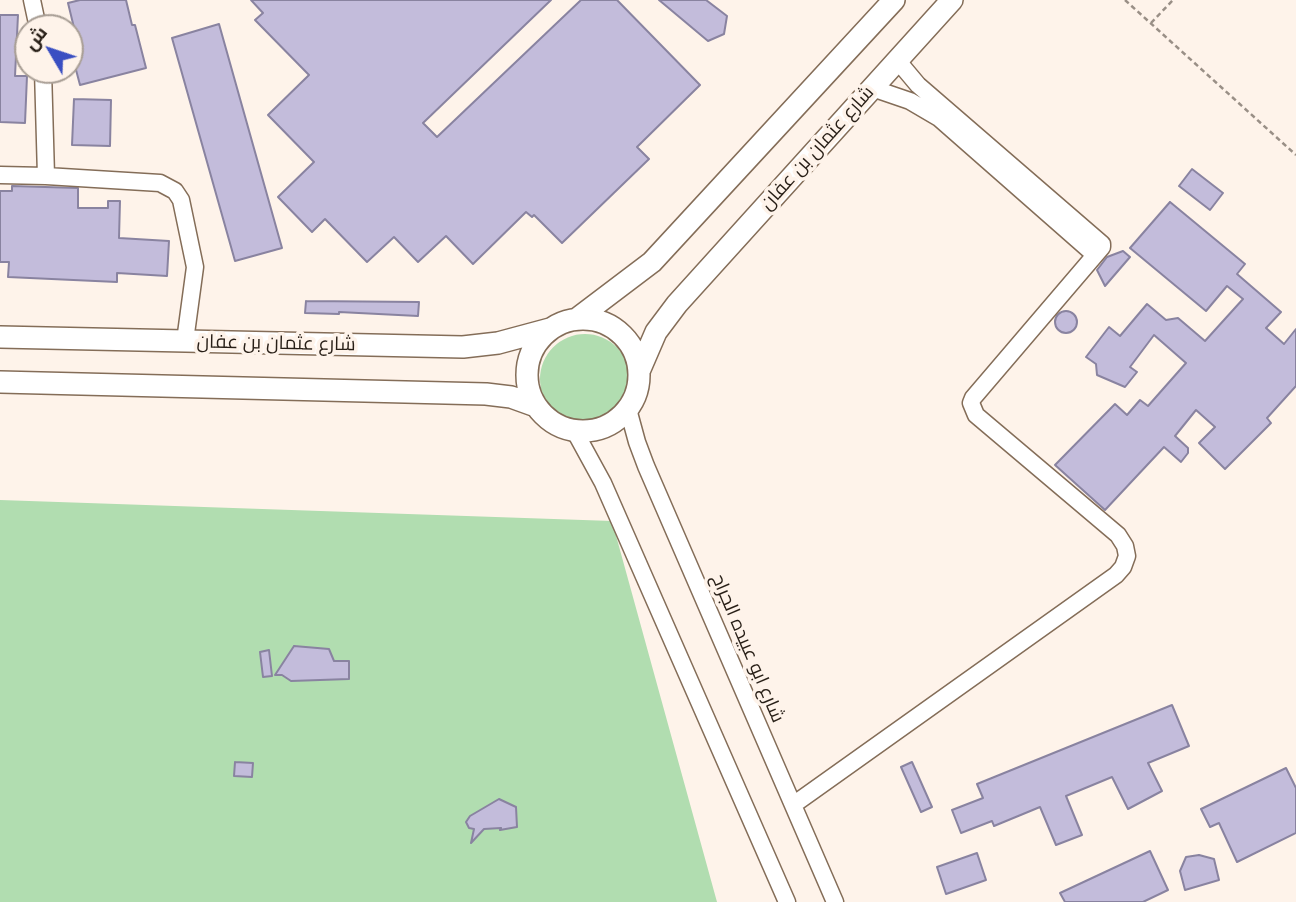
<!DOCTYPE html>
<meta charset="utf-8">
<style>
body{margin:0}
#map{position:relative;width:1296px;height:902px;overflow:hidden;background:#fef3ea;font-family:"Playfair Display",Cairo,serif}
canvas{display:block}
.north{position:absolute;left:14px;top:14px;width:70px;height:70px;box-sizing:border-box;background:#fef3ea;border:2px solid #a89e95;border-radius:50%;rotate:309deg;font-size:19px;font-weight:700;line-height:28px;text-align:center;color:#271e16}
.north::after{content:'';display:block;margin:auto;width:24px;height:32px;background:#3a4fc2;clip-path:polygon(50% 0,100% 100%,50% 72%,0 100%)}
</style>
<div id="map">
<canvas width="1296" height="902"></canvas>
<div class="north">ش</div>
</div>
<script>
const g = document.querySelector('canvas').getContext('2d');
g.lineJoin = 'round';
function fillPath(path, color) { g.fillStyle = color; g.fill(path, 'evenodd'); }
const shape = rows => new Path2D(rows.map(r => 'M' + r).join(''));
function strokePath(path, color, width, dash) { g.strokeStyle = color; g.lineWidth = width; g.lineCap = dash ? 'butt' : 'round'; g.setLineDash(dash || []); g.stroke(path); }
function drawText(font, color, halo, rows, align = 'center') {
  g.font = font + ' "Playfair Display",Cairo,serif'; g.lineWidth = 7; g.setLineDash([]); g.textBaseline = 'middle'; g.strokeStyle = halo; g.fillStyle = color; for (const [text, x, y, turn = 0] of rows) {
    g.save(); g.translate(x, y); g.rotate((+turn || 0) * Math.PI / 180); g.textAlign = isNaN(turn) ? turn : align; if (halo) g.strokeText(text, 0, 0); g.fillText(text, 0, 0); g.restore();
  }
}
const green = shape([
 '540 379a45 45 0 1 1 90 0a45 45 0 1 1-90 0Z',
 [0,500,612,521,717,902,0,902]
]);
const building = shape([
 [80,0,126,0,132,25,135,25,146,68,80,85,70,47,70,42,77,40,68,3,80,0],
 [251,0,551,0,423,123,437,137,581,0,617,0,700,85,637,147,649,159,562,243,534,215,532,217,526,212,473,264,446,236,418,262,394,237,367,262,325,219,312,232,278,197,314,162,268,115,309,75,255,20,263,13,251,0],
 [659,0,706,0,727,16,724,34,708,41,659,0],
 [0,15,18,15,15,76,27,76,25,123,0,122,0,15],
 [219,24,282,248,235,261,172,38,219,24],
 [74,99,111,100,110,146,72,145,74,99],
 [1192,169,1223,193,1210,210,1179,186,1192,169],
 [12,186,78,188,78,208,108,208,108,201,120,201,119,238,169,241,167,276,117,273,117,282,8,277,9,262,0,262,0,191,12,191,12,186],
 [1170,202,1245,264,1237,274,1281,312,1266,328,1284,344,1296,329,1296,386,1267,418,1271,423,1225,469,1199,443,1215,427,1196,410,1175,436,1188,448,1188,453,1181,462,1164,447,1105,510,1055,465,1115,404,1127,415,1140,400,1148,406,1186,363,1154,335,1130,367,1137,372,1125,387,1097,375,1096,364,1086,357,1109,327,1120,336,1147,304,1166,320,1178,318,1205,341,1243,299,1227,286,1206,311,1130,248,1170,202],
 [1123,251,1130,257,1105,286,1097,270,1107,257,1123,251],
 [306,301,419,302,418,316,339,312,339,314,305,313,306,301],
 '1055 322a11 11 0 1 1 22 0a11 11 0 1 1-22 0Z',
 [294,646,329,649,334,661,349,661,349,679,291,681,282,675,275,675,294,646],
 [269,650,272,676,263,677,260,652,269,650],
 [1172,705,1189,746,1148,763,1162,791,1128,809,1112,777,1066,796,1082,835,1056,845,1040,807,994,826,992,821,961,833,952,810,983,798,977,784,1172,705],
 [235,762,253,763,252,777,234,776,235,762],
 [912,762,932,807,921,812,901,767,912,762],
 [1286,768,1296,788,1296,833,1237,862,1219,823,1210,827,1201,809,1286,768],
 [499,799,516,807,517,827,500,830,501,828,484,829,471,843,474,829,469,828,466,822,470,816,499,799],
 [1150,851,1168,890,1143,902,1065,902,1060,893,1150,851],
 [977,853,986,880,946,894,937,867,977,853],
 [1199,855,1214,859,1219,880,1185,890,1180,871,1186,857,1199,855]
]);
const path = shape([
 [1125,0,1296,155],
 [1151,23,1173,0]
]);
const minor = shape([
 [32,0,38,28],
 [872,88,910,101,939,118,1095,255],
 [0,175,46,176,43,70],
 [46,176,160,183,175,191,181,200,195,267,185,341],
 [628,409,637,442,646,466,835,902],
 [574,430,603,483,787,902],
 [793,805,1116,575,1123,567,1127,556,1125,546,1118,535,976,415,971,403,973,398,1102,247,1102,244,918,85,897,60]
]);
const major = shape([
 [578,318,652,262,894,0],
 '527 375a56 56 0 1 1 112 0a56 56 0 1 1-112 0Z',
 [0,337,463,347,498,343,550,329],
 [640,369,656,332,677,304,952,0],
 [0,382,486,394,511,397,536,406]
]);
const streetNames = [
 ["شارع عثمان بن عفان",817,148,-48],
 ["شارع عثمان بن عفان",276,343,1],
 ["شارع ابو عبيده الجراح",748,648,67]
];
fillPath(green, '#b1ddb0');
fillPath(building, '#c3bcdb');
strokePath(building, '#8983a0', 2);
strokePath(minor, '#846d58', 19);
strokePath(major, '#846d58', 24);
strokePath(path, '#998f86', 2.5, [5, 3.5]);
strokePath(minor, '#fff', 16);
strokePath(major, '#fff', 21);
drawText('19px', '#271e16', '#fef3ea', streetNames);
</script>
